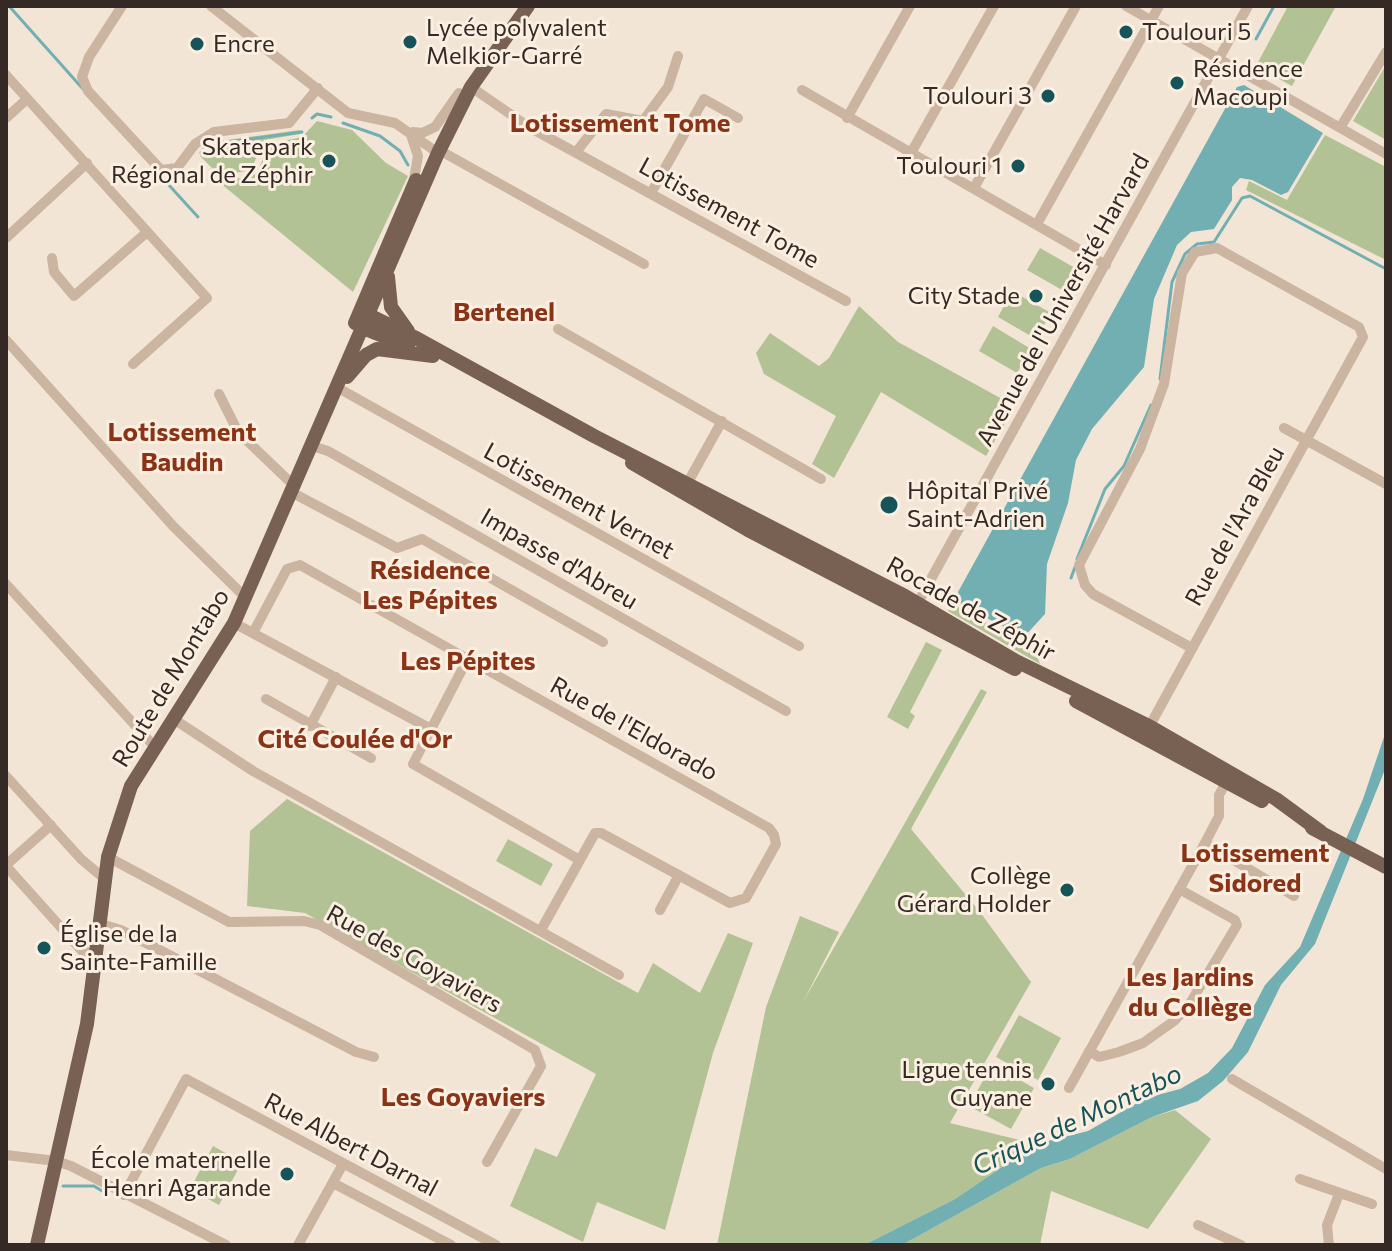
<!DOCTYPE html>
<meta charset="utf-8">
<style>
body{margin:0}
#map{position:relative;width:1392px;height:1251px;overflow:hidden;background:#f3e5d5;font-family:Commissioner,sans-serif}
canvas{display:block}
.frame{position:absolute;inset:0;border:8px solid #342924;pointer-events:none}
</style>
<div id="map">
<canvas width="1392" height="1251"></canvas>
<div class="frame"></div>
</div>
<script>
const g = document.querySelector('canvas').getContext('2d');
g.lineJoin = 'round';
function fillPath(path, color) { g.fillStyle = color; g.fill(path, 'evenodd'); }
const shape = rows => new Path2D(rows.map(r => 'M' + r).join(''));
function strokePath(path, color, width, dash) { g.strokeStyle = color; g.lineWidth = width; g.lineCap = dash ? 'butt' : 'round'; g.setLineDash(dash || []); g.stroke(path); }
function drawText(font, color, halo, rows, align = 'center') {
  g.font = font + ' Commissioner,sans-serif'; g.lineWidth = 6; g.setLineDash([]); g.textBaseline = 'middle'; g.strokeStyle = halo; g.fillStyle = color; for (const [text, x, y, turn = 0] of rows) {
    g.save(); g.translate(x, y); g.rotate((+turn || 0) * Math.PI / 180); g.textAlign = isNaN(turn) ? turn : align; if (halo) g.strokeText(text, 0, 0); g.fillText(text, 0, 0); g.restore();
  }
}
const green = shape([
 [1288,6,1336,6,1292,86,1256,66],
 [1386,65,1386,140,1353,121],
 [317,121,352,130,386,163,408,176,353,292,220,183,256,174,270,144,302,137],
 [300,130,300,134,264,140,251,170,220,176,200,156,212,142],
 [1325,135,1386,167,1386,260,1246,190,1249,181,1287,200],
 [1040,248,1075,268,1062,290,1027,270],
 [1012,291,1051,313,1036,339,998,317],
 [859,306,898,342,1015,406,986,456,881,392,834,478,812,464,836,416,764,374,756,353,770,333,819,366,829,358],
 [993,326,1031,349,1017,373,979,351],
 [951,603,1035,651,1040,664,948,611],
 [926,642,942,650,910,712,915,716,908,729,887,717],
 [981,689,987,692,911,829,980,912,1031,982,950,1123,1036,1144,955,1199,864,1245,717,1245,766,1007,800,916,839,932,803,1002],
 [287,799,638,993,653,963,700,993,728,933,753,943,713,1053,665,1230,597,1202,583,1242,510,1206,535,1148,557,1157,596,1074,305,913,247,906,250,831],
 [508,839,553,864,541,886,496,861],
 [1019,1015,1061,1038,1038,1080,996,1057],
 [992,1064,1034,1088,1011,1129,969,1106],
 [1175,1110,1211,1139,1148,1229,1051,1191,1040,1245,902,1245,1041,1168,1070,1159,1152,1117],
 [213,1146,242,1162,219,1205,190,1189]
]);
const water = shape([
 [1244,85,1323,133,1288,192,1281,195,1252,180,1240,178,1232,187,1232,200,1214,229,1191,232,1177,245,1154,299,1144,367,1092,429,1076,460,1068,503,1047,564,1045,614,1024,637,961,605,958,592,1237,87],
 [1386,731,1386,767,1315,944,1281,985,1248,1052,1223,1081,1198,1101,1152,1117,1070,1159,1041,1168,902,1245,864,1245,955,1199,1036,1144,1088,1131,1146,1098,1180,1089,1208,1073,1232,1048,1265,985,1300,947,1363,799]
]);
const stream = shape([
 [9,6,83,89],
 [1256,39,1274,6],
 [312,118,317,114,331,117],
 [343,123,380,136,400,151,408,165],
 [201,153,207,145,302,132],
 [157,172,198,217],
 [1160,379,1172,282,1185,254,1197,244,1214,242,1242,198,1250,196,1386,269],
 [1077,559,1105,489,1124,466,1151,405],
 [1071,578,1075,567],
 [63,1186,94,1186,102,1191]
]);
const minor = shape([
 [122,6,89,57,82,77,88,91,161,170,177,168,195,144,214,132,289,123,318,88],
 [211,6,348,113,395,123,438,153],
 [1126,6,1386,154],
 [6,75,207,298,133,364],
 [471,87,529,127,846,301],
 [802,90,1106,265],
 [6,118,27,99],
 [847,118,910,6],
 [1340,128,1386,52],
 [413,132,422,133,435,127,459,93],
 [411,135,418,156,413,185],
 [439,150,644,264],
 [577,151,606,114,643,121,668,87,678,56],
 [911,153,994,6],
 [974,188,1076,6],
 [651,193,704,99,738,118],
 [1037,224,1159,6],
 [6,238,87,163],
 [52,258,54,272,74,296,146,233],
 [558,329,821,479],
 [6,340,173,526,246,598],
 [340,389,799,646],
 [219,394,238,432,288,480],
 [1284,428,1386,484],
 [312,446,328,451,786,711],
 [687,484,722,421],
 [291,492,397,548,422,539,603,642],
 [6,584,154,746],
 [916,606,1248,6],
 [234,623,429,728],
 [254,631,287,569,300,565,769,828,774,835,776,844,746,898,730,903,601,833,595,833,541,930],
 [468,658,413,764,578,859],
 [266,699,371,758],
 [172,718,253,771,619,975],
 [310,726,336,677],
 [1148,729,1363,337,1359,327,1217,248,1195,252,1182,273,1164,384,1140,449,1079,565,1085,585,1093,594,1190,647],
 [6,776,81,859,106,880],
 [1205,843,1294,896],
 [108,857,229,922,304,921,320,925,535,1050,541,1066,487,1162],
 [6,865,51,825],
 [6,866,83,952,98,953],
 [660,910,679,875],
 [101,924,121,930,356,1052,374,1057],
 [1089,1051,1099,1057,1119,1052,1143,1043,1174,1021,1189,1005,1237,925,1235,920,1179,889],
 [1232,1079,1386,1169],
 [1069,1088,1205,843,1219,816,1219,795,1228,779],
 [6,1155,56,1161,71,1166,226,1245],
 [1300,1179,1372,1204],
 [333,1183,451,1245],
 [124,1195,186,1079,496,1245],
 [1198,1225,1241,1245],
 [298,1245,343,1164],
 [1329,1245,1327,1225,1339,1194]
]);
const major = shape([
 [388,277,391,307,408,331],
 [362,317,373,317,414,337,594,436,905,596,1016,661,1149,726,1276,799,1321,832],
 [360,321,363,328,408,346],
 [355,323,416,180],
 [347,377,366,355,377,349,433,356],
 [632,463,748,530,1015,669],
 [1076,701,1262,801],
 [1312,828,1386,867],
 [37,1245,87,1024,108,857,131,786,234,623,438,153,471,87,528,6]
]);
const markers = [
 [1126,32,8,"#175459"],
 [410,42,8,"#175459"],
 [197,44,8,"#175459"],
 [1177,83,8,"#175459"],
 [1048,96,8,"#175459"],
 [329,161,8,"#175459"],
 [1018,166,8,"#175459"],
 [1036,296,8,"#175459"],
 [889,505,10,"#175459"],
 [1067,890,8,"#175459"],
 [44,948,8,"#175459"],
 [1048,1084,8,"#175459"],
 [287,1174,8,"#175459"]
];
const poiNames = [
 ["Lycée polyvalent",426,28,"left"],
 ["Melkior-Garré",426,56,"left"],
 ["Toulouri 5",1142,32,"left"],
 ["Encre",213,44,"left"],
 ["Résidence",1193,69,"left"],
 ["Macoupi",1193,97,"left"],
 ["Toulouri 3",1032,96],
 ["Skatepark",313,147],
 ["Régional de Zéphir",313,175],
 ["Toulouri 1",1002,166],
 ["City Stade",1020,296],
 ["Hôpital Privé",907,491,"left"],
 ["Saint-Adrien",907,519,"left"],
 ["Collège",1051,876],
 ["Gérard Holder",1051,904],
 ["Église de la",60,934,"left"],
 ["Sainte-Famille",60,962,"left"],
 ["Ligue tennis",1032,1070],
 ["Guyane",1032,1098],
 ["École maternelle",271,1160],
 ["Henri Agarande",271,1188]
];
const streetNames = [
 ["Lotissement Tome",729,213,29],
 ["Avenue de l'Université Harvard",1063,300,-61],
 ["Lotissement Vernet",579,501,29],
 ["Rue de l'Ara Bleu",1235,526,-61],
 ["Impasse d'Abreu",559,559,30],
 ["Rocade de Zéphir",971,609,29],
 ["Route de Montabo",171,678,-59],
 ["Rue de l'Eldorado",634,729,29],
 ["Rue des Goyaviers",414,959,29],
 ["Rue Albert Darnal",351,1145,28]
];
const neighbourhoodNames = [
 ["Lotissement Tome",620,123],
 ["Bertenel",504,312],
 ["Lotissement",182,432],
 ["Baudin",182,462],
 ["Résidence",430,570],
 ["Les Pépites",430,600],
 ["Les Pépites",468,661],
 ["Cité Coulée d'Or",355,739],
 ["Lotissement",1255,853],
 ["Sidored",1255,883],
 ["Les Jardins",1190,977],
 ["du Collège",1190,1007],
 ["Les Goyaviers",463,1097]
];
const waterNames = [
 ["Crique de Montabo",1077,1120,-25]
];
fillPath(green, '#b2c294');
fillPath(water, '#71afb2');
strokePath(stream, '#71afb2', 3);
strokePath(minor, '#cbb4a0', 10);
strokePath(major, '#786053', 14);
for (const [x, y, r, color] of markers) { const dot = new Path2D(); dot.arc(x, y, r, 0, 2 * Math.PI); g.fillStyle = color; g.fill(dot); strokePath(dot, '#faefe1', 3); }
drawText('24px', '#342924', '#faefe1', poiNames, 'right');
drawText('24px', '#342924', '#faefe1', streetNames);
drawText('bold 26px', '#8a3316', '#faefe1', neighbourhoodNames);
drawText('italic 26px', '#175459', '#faefe1', waterNames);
</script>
